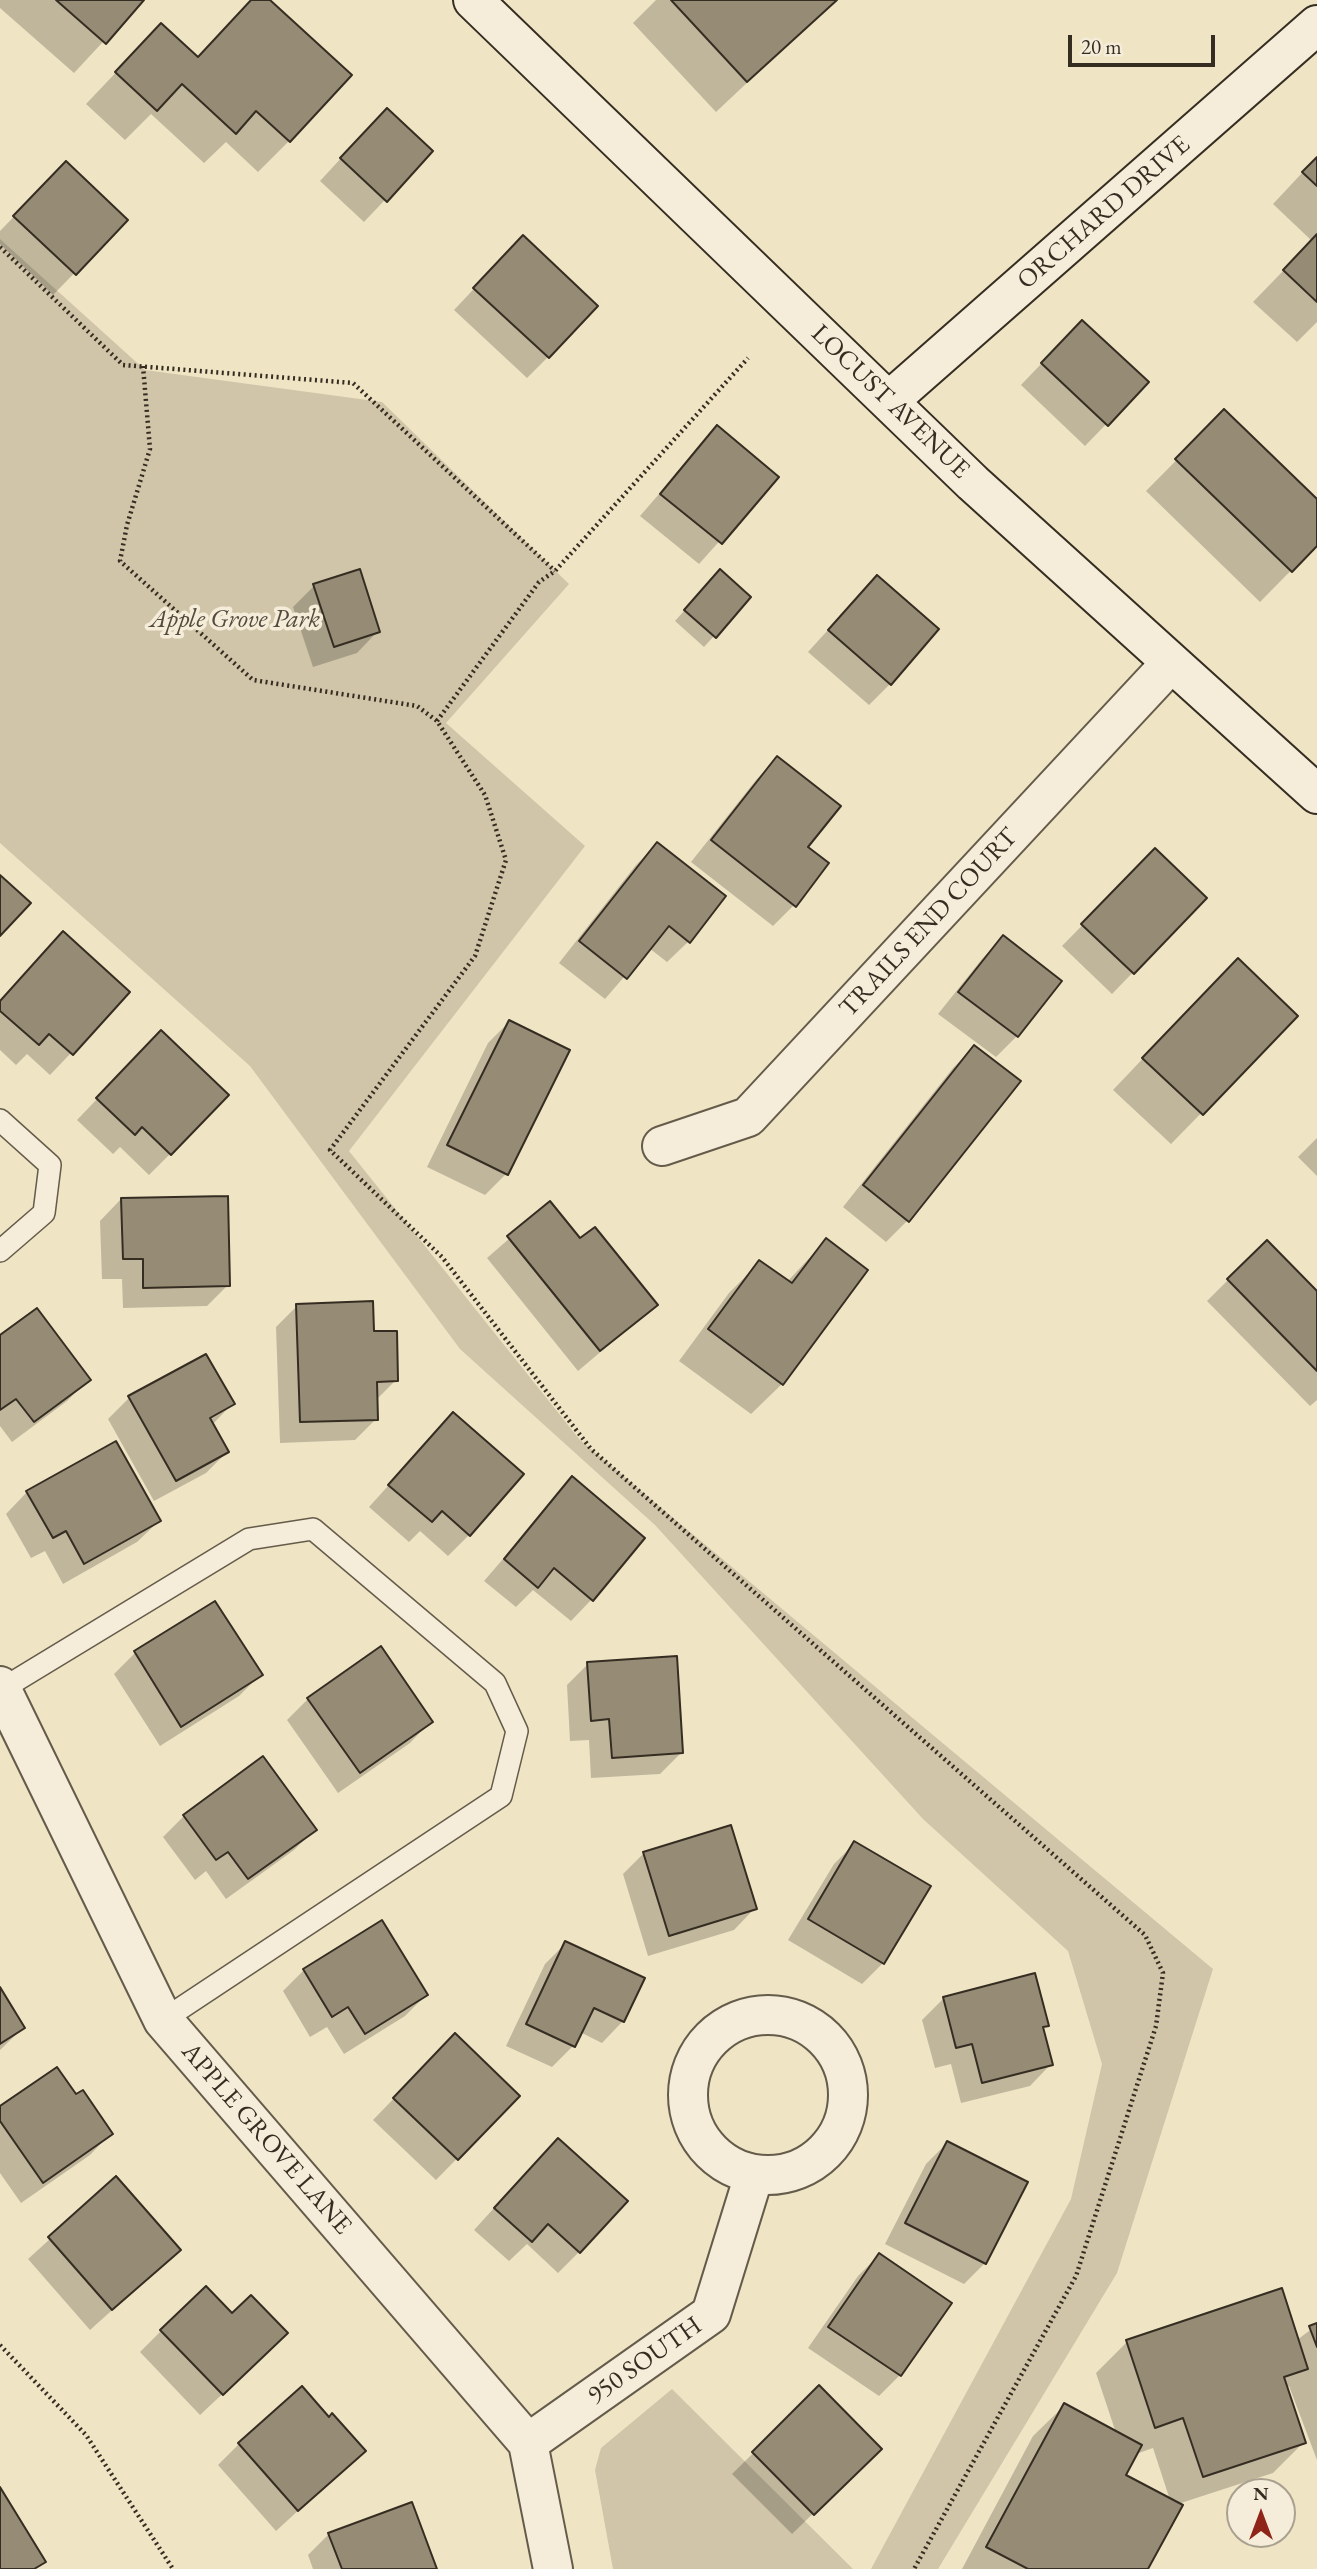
<!DOCTYPE html>
<style>
body{margin:0}
#map{position:relative;width:1317px;height:2569px;overflow:hidden;background:#efe4c4;font-family:"EB Garamond",serif}
canvas{display:block}
.north{position:absolute;left:1226px;top:2478px;width:70px;height:70px;box-sizing:border-box;background:#f5edd9;border:2px solid #a9a090;border-radius:50%;rotate:0deg;font-size:19px;font-weight:700;line-height:28px;text-align:center;color:#362d22}
.north::after{content:'';display:block;margin:auto;width:24px;height:32px;background:#8f2418;clip-path:polygon(50% 0,100% 100%,50% 72%,0 100%)}
.scale{position:absolute;left:1068px;top:35px;width:147px;height:32px;box-sizing:border-box;border:4px solid #362d22;border-top:0;padding-left:9px;font-size:21px;line-height:24px;white-space:nowrap;color:#362d22;-webkit-text-stroke:5px #f5edd9;paint-order:stroke}
</style>
<div id="map">
<canvas width="1317" height="2569"></canvas>
<div class="north">N</div>
<div class="scale">20 m</div>
</div>
<script>
const g = document.querySelector('canvas').getContext('2d');
g.lineJoin = 'round';
function fillPath(path, color) { g.fillStyle = color; g.fill(path, 'evenodd'); }
const shape = rows => new Path2D(rows.map(r => 'M' + r).join(''));
function strokePath(path, color, width, dash) { g.strokeStyle = color; g.lineWidth = width; g.lineCap = dash ? 'butt' : 'round'; g.setLineDash(dash || []); g.stroke(path); }
function drawText(font, color, halo, rows, align = 'center') {
  g.font = font + ' "EB Garamond",serif'; g.lineWidth = 7; g.setLineDash([]); g.textBaseline = 'middle'; g.strokeStyle = halo; g.fillStyle = color; for (const [text, x, y, turn = 0] of rows) {
    g.save(); g.translate(x, y); g.rotate((+turn || 0) * Math.PI / 180); g.textAlign = isNaN(turn) ? turn : align; if (halo) g.strokeText(text, 0, 0); g.fillText(text, 0, 0); g.restore();
  }
}
const green = shape([
 [0,239,145,370,382,402,569,584,446,723,585,846,349,1151,580,1440,1213,1969,1117,2273,938,2569,871,2569,1071,2199,1102,2064,1068,1951,923,1819,655,1525,460,1349,250,1066,0,843],
 [672,2389,853,2569,613,2569,595,2470,601,2448]
]);
const shadow = shape([
 [0,0,142,0,74,73,0,8],
 [253,0,267,0,289,141,258,172,226,142,204,163,151,114,125,140,86,104,161,25,197,58],
 [656,0,835,0,716,112,633,23],
 [366,131,431,151,364,222,320,181],
 [1317,157,1317,322,1297,342,1253,302,1312,241,1273,204],
 [66,163,126,220,53,295,0,244,0,231],
 [502,259,548,357,527,378,454,310],
 [1061,343,1146,383,1085,446,1021,385],
 [1224,412,1317,501,1317,544,1260,602,1146,491],
 [717,427,776,478,699,564,640,516],
 [710,582,714,636,704,647,675,621],
 [314,586,378,631,357,653,313,667,293,607],
 [856,599,890,684,869,705,808,652],
 [777,758,806,847,794,905,773,926,691,862,756,780],
 [657,844,689,941,667,962,649,948,605,999,559,963,636,865],
 [1155,851,1205,898,1112,994,1062,946],
 [63,933,128,993,50,1075,27,1054,16,1065,0,1050,0,1001],
 [1003,937,1017,1036,996,1057,938,1014,982,959],
 [1207,991,1296,1016,1171,1144,1113,1090],
 [509,1022,506,1174,485,1195,427,1167,488,1043],
 [974,1047,1018,1082,907,1221,886,1242,843,1207,953,1068],
 [140,1054,170,1154,149,1175,120,1147,113,1154,77,1120],
 [1317,1138,1317,1176,1298,1157],
 [121,1199,228,1285,207,1306,123,1308,122,1279,102,1279,100,1221],
 [550,1203,580,1241,656,1305,578,1371,487,1258],
 [826,1240,782,1384,751,1414,679,1361,729,1293,760,1262,787,1282],
 [1228,1280,1317,1294,1317,1400,1310,1406,1207,1301],
 [297,1306,372,1333,396,1380,375,1401,376,1419,355,1440,280,1443,276,1327],
 [0,1338,88,1380,67,1401,12,1442,0,1426],
 [129,1398,232,1404,212,1425,227,1452,206,1473,154,1501,108,1419],
 [453,1414,469,1535,448,1556,420,1531,409,1542,369,1507],
 [572,1479,592,1599,571,1621,533,1590,516,1607,484,1581],
 [27,1492,159,1521,137,1542,63,1584,45,1551,31,1558,6,1514],
 [215,1603,260,1675,239,1696,160,1746,114,1674,135,1653],
 [588,1664,681,1753,660,1774,591,1778,589,1740,570,1741,567,1685],
 [308,1699,431,1721,410,1743,338,1793,287,1720],
 [262,1758,315,1829,294,1850,226,1899,206,1871,195,1880,163,1837,184,1816],
 [855,1843,883,1963,862,1984,788,1940,834,1864],
 [644,1853,755,1908,734,1930,648,1956,623,1874],
 [566,1943,643,1979,623,2021,602,2043,580,2032,573,2046,552,2067,506,2046,545,1964],
 [304,1970,426,1995,405,2016,344,2054,327,2027,310,2037,283,1991],
 [0,1991,23,2028,0,2050],
 [943,1999,1047,2025,1042,2030,1051,2064,1030,2086,961,2103,951,2064,935,2068,922,2020],
 [434,2057,518,2096,436,2180,373,2120],
 [76,2097,111,2133,90,2155,21,2203,0,2173,0,2108],
 [947,2143,985,2263,964,2284,885,2244,926,2164],
 [537,2161,579,2252,558,2273,527,2244,509,2261,474,2230],
 [116,2179,179,2250,90,2330,28,2259],
 [879,2255,950,2303,900,2375,879,2396,808,2348,858,2276],
 [1317,2325,1317,2460,1289,2386,1286,2389,1304,2442,1273,2473,1181,2503,1146,2569,962,2569,1033,2436,1064,2406,1116,2433,1096,2373,1127,2342,1297,2340],
 [1153,2448,1170,2500,1124,2475,1136,2454],
 [161,2331,265,2354,200,2415,140,2352],
 [819,2388,858,2470,792,2534,732,2474],
 [329,2419,363,2451,276,2531,218,2465,239,2444],
 [329,2534,435,2569,313,2569,308,2555]
]);
const building = shape([
 [56,0,144,0,106,44,56,0],
 [251,0,270,0,352,75,290,142,256,111,236,134,182,84,157,111,115,72,161,23,198,57,251,0],
 [671,0,837,0,747,82,671,0],
 [387,108,433,151,387,202,340,158,387,108],
 [1317,157,1317,186,1302,172,1317,157],
 [66,161,128,220,76,275,13,216,66,161],
 [1317,234,1317,302,1283,270,1317,234],
 [523,235,598,306,549,358,473,288,523,235],
 [1082,320,1149,382,1108,426,1041,363,1082,320],
 [1224,409,1317,499,1317,546,1292,572,1175,459,1224,409],
 [717,425,779,477,722,544,660,494,717,425],
 [360,569,380,632,334,647,313,584,360,569],
 [720,569,751,597,716,638,684,610,720,569],
 [877,575,939,629,891,685,828,630,877,575],
 [777,756,841,806,808,847,829,863,796,907,711,840,777,756],
 [657,842,726,896,690,943,669,926,627,979,579,941,657,842],
 [1155,848,1207,898,1134,974,1081,924,1155,848],
 [0,875,31,903,0,936,0,875],
 [63,931,130,992,73,1055,49,1034,39,1045,0,1011,0,1001,63,931],
 [1003,935,1062,981,1018,1037,958,992,1003,935],
 [1238,958,1298,1016,1203,1115,1142,1058,1238,958],
 [509,1020,570,1050,508,1175,447,1145,509,1020],
 [161,1030,229,1095,171,1155,142,1127,135,1135,96,1098,161,1030],
 [974,1045,1021,1081,909,1222,863,1185,974,1045],
 [228,1196,230,1286,143,1288,143,1259,123,1259,121,1198,228,1196],
 [550,1201,580,1238,595,1227,658,1305,600,1351,507,1236,550,1201],
 [826,1238,868,1270,783,1385,708,1329,759,1260,792,1283,826,1238],
 [1267,1240,1317,1291,1317,1371,1227,1279,1267,1240],
 [373,1301,374,1331,397,1331,398,1381,377,1382,378,1420,300,1422,296,1304,373,1301],
 [37,1308,91,1380,34,1422,16,1399,0,1410,0,1335,37,1308],
 [206,1354,235,1404,210,1418,229,1452,176,1481,128,1396,206,1354],
 [453,1412,524,1474,470,1536,442,1511,432,1522,388,1485,453,1412],
 [116,1441,161,1521,84,1564,66,1531,53,1538,26,1491,116,1441],
 [572,1476,645,1538,593,1601,554,1568,538,1588,504,1559,572,1476],
 [215,1601,263,1675,181,1727,134,1651,215,1601],
 [381,1646,433,1722,360,1773,307,1698,381,1646],
 [677,1656,683,1753,612,1758,609,1719,591,1721,587,1662,677,1656],
 [263,1756,317,1830,248,1879,228,1852,216,1860,183,1815,263,1756],
 [731,1825,757,1909,669,1936,643,1852,731,1825],
 [854,1841,931,1886,884,1964,808,1919,854,1841],
 [382,1920,428,1995,365,2034,348,2007,332,2017,303,1969,382,1920],
 [565,1941,645,1978,624,2022,594,2008,575,2047,526,2024,565,1941],
 [1035,1973,1049,2026,1043,2027,1053,2065,982,2083,972,2044,956,2048,943,1997,1035,1973],
 [0,1987,25,2028,0,2044,0,1987],
 [455,2033,520,2096,458,2160,393,2098,455,2033],
 [57,2067,76,2094,83,2090,113,2134,43,2183,0,2121,0,2106,57,2067],
 [558,2138,628,2201,580,2253,548,2224,532,2242,494,2208,558,2138],
 [947,2141,1028,2182,986,2264,905,2223,947,2141],
 [116,2176,181,2250,112,2310,48,2237,116,2176],
 [879,2253,952,2303,901,2376,828,2327,879,2253],
 [206,2286,232,2313,251,2295,288,2333,223,2395,160,2330,206,2286],
 [1282,2288,1308,2369,1284,2377,1306,2443,1203,2477,1183,2418,1155,2428,1126,2340,1282,2288],
 [1317,2323,1317,2347,1309,2326,1317,2323],
 [819,2385,882,2449,814,2515,752,2452,819,2385],
 [302,2386,329,2417,332,2413,366,2451,298,2511,238,2443,302,2386],
 [1064,2403,1142,2445,1126,2475,1183,2505,1148,2569,1028,2569,986,2547,1064,2403],
 [0,2487,46,2562,34,2569,0,2569,0,2487],
 [412,2502,437,2569,342,2569,328,2533,412,2502]
]);
const path = shape([
 [0,247,123,365,353,383,555,571],
 [143,366,150,449,127,525,120,561,253,680,417,706,437,721,485,795,506,860,475,956,330,1150,442,1257,591,1449,1145,1935,1163,1973,1156,2026,1076,2276,914,2569],
 [437,721,539,582,555,571,748,358],
 [0,2345,86,2435,173,2569]
]);
const lane = shape([
 [0,1120,50,1165,44,1213,0,1251],
 [2,1689,249,1539,313,1529,495,1683,517,1731,501,1796,163,2020]
]);
const street = shape([
 [662,1146,748,1117,1171,663],
 [0,1686,163,2020,528,2443,553,2569],
 '688 2095a80 80 0 1 1 160 0a80 80 0 1 1-160 0Z',
 [528,2443,711,2314,754,2175]
]);
const secondary = shape([
 [473,0,973,483,1317,794],
 [890,400,1317,25]
]);
const streetNames = [
 ["ORCHARD DRIVE",1104,213,-41],
 ["LOCUST AVENUE",890,402,44],
 ["TRAILS END COURT",929,923,-47],
 ["APPLE GROVE LANE",266,2139,49],
 ["950 SOUTH",645,2361,-35]
];
const parkNames = [
 ["Apple Grove Park",235,620]
];
fillPath(green, '#d0c5a8');
fillPath(shadow, '#0003');
fillPath(building, '#968c76');
strokePath(building, '#362d22', 2);
strokePath(lane, '#645b4a', 24);
strokePath(street, '#645b4a', 42);
strokePath(secondary, '#362d22', 42);
strokePath(path, '#362d22', 4.5, [2, 3.5]);
strokePath(lane, '#f5edd9', 21);
strokePath(street, '#f5edd9', 38);
strokePath(secondary, '#f5edd9', 38);
drawText('26px', '#362d22', '#f5edd9', streetNames);
drawText('italic 26px', '#554b3d', '#f5edd9', parkNames);
</script>
